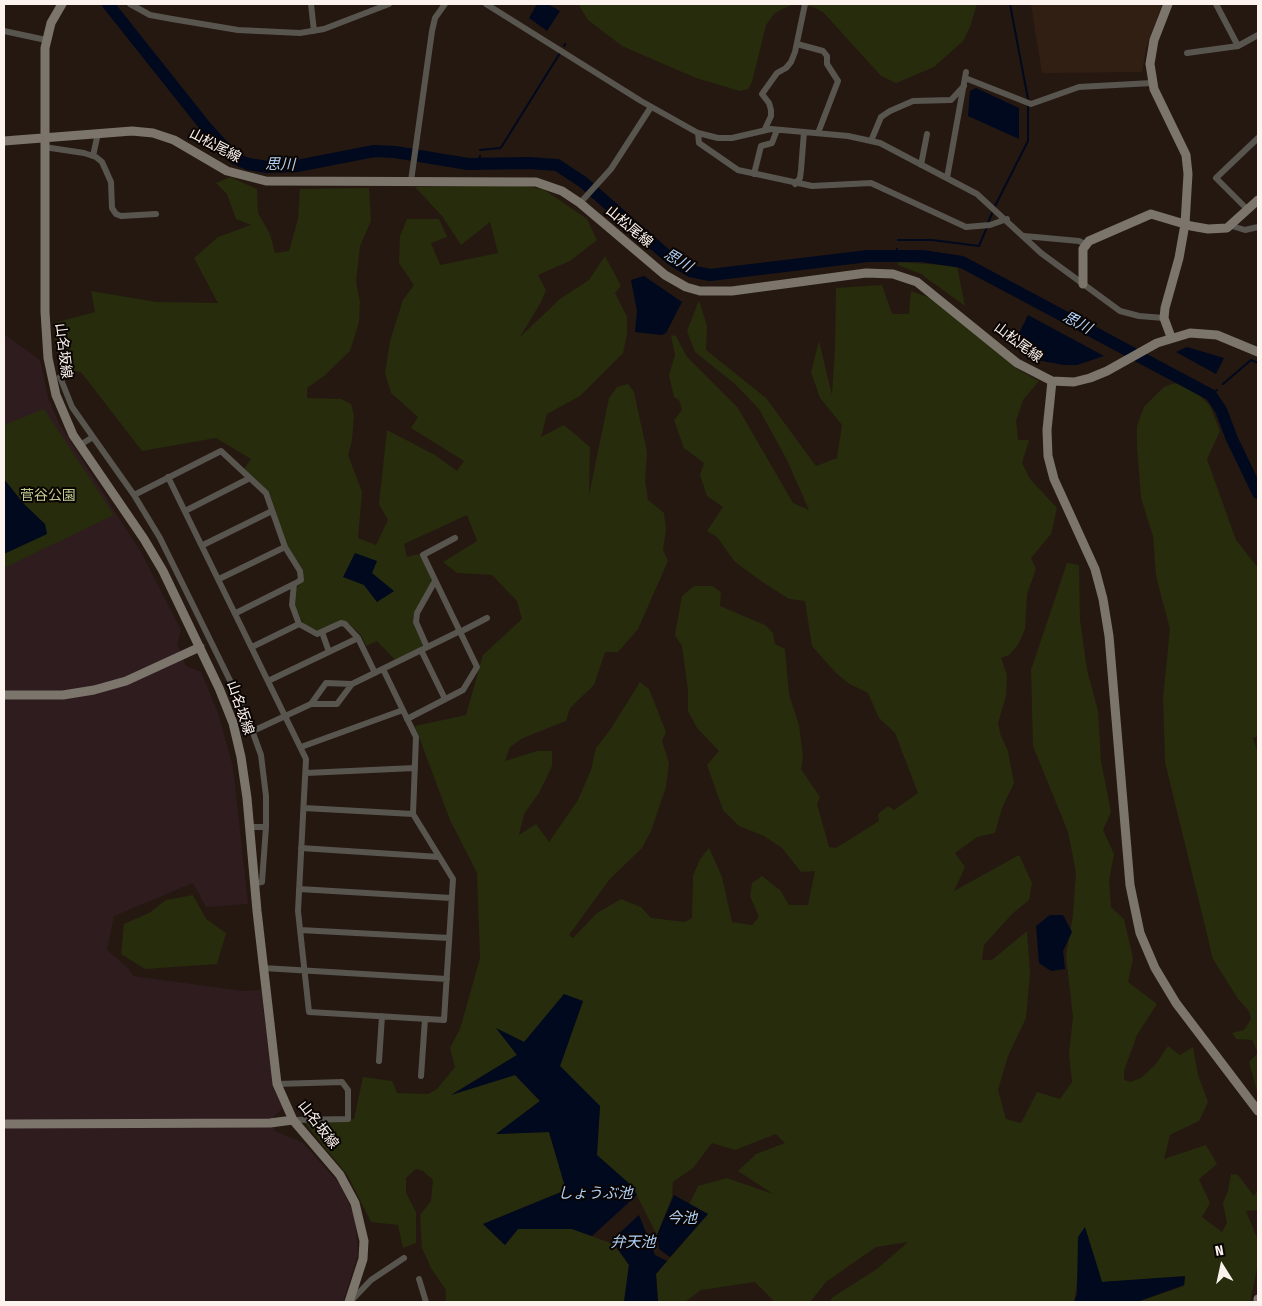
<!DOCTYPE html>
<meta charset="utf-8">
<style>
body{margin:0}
#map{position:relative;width:1262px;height:1306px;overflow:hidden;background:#251811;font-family:"Fira Sans Condensed",sans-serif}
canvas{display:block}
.frame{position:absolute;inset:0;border:5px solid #fcf3ee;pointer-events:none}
.north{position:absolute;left:1197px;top:1241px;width:50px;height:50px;-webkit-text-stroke:4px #0a0503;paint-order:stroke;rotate:350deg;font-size:14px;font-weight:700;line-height:20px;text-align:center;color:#fcf3ee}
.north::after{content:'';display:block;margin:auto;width:18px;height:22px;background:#fcf3ee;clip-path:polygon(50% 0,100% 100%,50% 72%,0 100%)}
</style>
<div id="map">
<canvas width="1262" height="1306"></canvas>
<div class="frame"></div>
<div class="north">N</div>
</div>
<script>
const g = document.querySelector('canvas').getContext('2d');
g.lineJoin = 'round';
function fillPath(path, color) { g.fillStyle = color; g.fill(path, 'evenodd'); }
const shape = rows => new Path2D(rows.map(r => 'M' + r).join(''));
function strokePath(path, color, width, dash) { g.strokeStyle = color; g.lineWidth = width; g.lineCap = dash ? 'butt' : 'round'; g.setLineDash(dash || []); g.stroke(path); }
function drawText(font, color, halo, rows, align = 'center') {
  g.font = font + ' "Fira Sans Condensed","Noto Sans JP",sans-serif'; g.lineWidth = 4; g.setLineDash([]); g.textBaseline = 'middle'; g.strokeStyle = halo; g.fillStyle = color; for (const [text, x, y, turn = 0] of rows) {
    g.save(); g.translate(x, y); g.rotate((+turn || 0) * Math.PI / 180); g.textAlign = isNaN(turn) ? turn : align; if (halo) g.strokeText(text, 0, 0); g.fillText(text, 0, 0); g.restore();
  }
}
const industrial = shape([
 [4,334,40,360,48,398,60,425,142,554,181,630,177,644,186,666,201,672,218,713,233,767,248,904,206,907,193,883,114,916,107,950,128,968,133,976,243,991,261,990,273,1088,283,1108,274,1116,275,1131,303,1143,341,1186,355,1217,358,1254,343,1302,4,1302]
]);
const built = shape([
 [1031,4,1162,4,1146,48,1142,72,1042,73]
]);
const green = shape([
 [578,4,977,4,970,27,963,41,934,67,896,83,881,76,823,12,813,7,795,4,782,9,774,14,766,25,752,82,748,89,740,91,696,78,622,46,588,20],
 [230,177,257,189,258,213,270,234,275,253,289,251,298,219,300,189,369,188,371,221,360,246,356,282,360,302,359,322,350,351,324,376,307,388,307,398,341,399,351,404,354,416,352,441,348,455,362,492,358,538,376,545,388,520,379,504,387,430,435,455,457,471,464,461,411,428,418,417,391,393,385,373,390,341,403,300,414,285,399,263,400,236,407,219,439,219,447,237,431,243,440,265,498,253,490,222,461,245,442,216,415,187,516,185,543,189,587,219,597,240,570,261,538,275,546,290,541,302,520,337,560,299,589,280,605,256,621,286,615,293,627,317,627,334,623,353,580,396,547,414,541,437,564,425,590,447,589,495,609,398,617,387,628,384,634,392,647,452,645,481,648,500,664,513,666,529,663,550,668,561,638,629,618,652,605,652,594,685,570,708,566,721,523,738,510,747,505,761,537,751,552,751,552,766,539,793,524,814,519,835,536,824,549,842,578,800,591,770,596,748,610,730,640,682,649,689,666,732,662,741,669,763,666,787,651,831,642,848,609,880,569,935,573,938,597,913,621,899,641,907,651,918,685,922,692,918,693,876,700,859,709,848,722,877,732,922,752,925,759,917,750,896,752,883,762,876,780,890,789,905,808,905,815,871,801,872,782,848,764,836,739,826,723,810,707,765,719,751,697,728,688,711,688,690,682,646,675,635,682,596,694,586,712,586,721,592,720,606,765,625,773,633,775,644,785,649,789,694,799,725,803,757,801,769,820,797,817,804,829,847,836,848,879,821,878,814,888,806,894,810,918,793,895,733,879,718,868,693,848,683,836,673,812,646,805,601,789,599,761,581,735,562,717,537,707,531,723,507,707,496,700,475,704,463,684,448,674,420,682,410,679,400,674,397,669,375,675,355,671,335,676,336,687,357,738,408,793,503,809,510,787,460,759,409,735,384,695,352,687,331,699,300,707,326,706,350,766,398,816,466,837,458,842,425,820,398,811,372,819,341,832,395,835,349,836,288,882,285,892,314,909,314,911,291,933,299,1017,369,1039,381,1023,400,1016,421,1018,440,1029,440,1022,463,1030,479,1057,508,1051,534,1031,558,1036,569,1027,594,1025,629,1018,645,1009,655,1001,658,1007,675,1006,696,998,723,1001,736,1008,751,1014,783,1002,808,995,833,977,837,955,853,965,867,954,891,1019,855,1032,883,1029,900,1012,914,984,945,982,960,992,960,1027,931,1030,973,1026,1018,1008,1056,998,1090,1006,1119,1021,1123,1037,1092,1060,1099,1072,1082,1069,1054,1073,1017,1066,956,1073,915,1076,872,1068,832,1033,746,1031,670,1067,563,1079,565,1080,620,1087,670,1098,711,1101,761,1111,812,1103,830,1114,854,1109,880,1111,907,1124,919,1133,958,1128,982,1157,1004,1137,1035,1124,1071,1124,1080,1130,1082,1141,1078,1156,1064,1168,1046,1180,1055,1193,1047,1198,1075,1208,1102,1199,1121,1170,1135,1164,1159,1206,1145,1217,1164,1199,1179,1210,1203,1202,1217,1222,1232,1227,1223,1223,1203,1228,1191,1231,1174,1238,1175,1254,1196,1258,1190,1258,1210,1246,1211,1258,1240,1258,1264,1250,1302,1137,1302,1184,1286,1185,1277,1102,1282,1085,1228,1074,1302,829,1302,833,1297,877,1269,908,1242,876,1247,826,1282,810,1302,775,1302,755,1282,701,1290,685,1302,658,1302,656,1274,708,1214,689,1205,698,1186,727,1178,773,1194,738,1171,756,1154,785,1143,776,1134,735,1150,712,1143,693,1168,673,1182,672,1197,657,1235,632,1186,596,1155,600,1106,560,1066,583,1001,524,1042,497,1029,517,1055,453,1094,515,1075,540,1101,497,1134,549,1132,566,1190,483,1224,505,1245,518,1229,572,1229,613,1244,629,1265,624,1302,446,1302,446,1290,431,1268,422,1248,420,1215,431,1201,433,1180,423,1171,416,1169,406,1178,406,1193,416,1212,416,1243,403,1248,398,1225,371,1222,348,1176,305,1123,354,1119,363,1077,392,1081,397,1093,428,1094,437,1089,455,1067,450,1048,460,1029,480,958,477,873,450,820,415,726,466,715,483,655,522,619,517,601,492,575,457,573,443,562,477,541,467,515,404,544,407,557,419,554,431,577,432,584,413,617,413,623,423,642,422,647,395,660,377,641,366,646,361,635,346,621,318,631,304,625,294,605,296,589,303,580,303,570,288,548,269,492,244,469,251,459,216,438,142,451,81,372,62,370,55,344,54,323,95,312,91,291,156,302,218,303,194,258,218,237,251,225,236,219,227,194,216,183],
 [364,585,394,591,377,601],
 [898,262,957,266,965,306,921,274,898,265],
 [1175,383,1193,389,1210,406,1220,431,1207,459,1236,540,1258,568,1258,736,1253,738,1258,754,1258,1053,1252,1040,1236,1039,1232,1033,1244,1030,1251,1019,1249,1011,1238,999,1213,959,1165,762,1163,698,1170,629,1156,576,1153,536,1141,498,1137,445,1137,426,1144,407,1164,387],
 [44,409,114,515,4,568,4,425],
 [193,895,206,919,226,933,217,964,145,969,121,954,124,924,149,913,166,900],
 [1258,1053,1258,1095,1249,1062]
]);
const water = shape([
 [537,4,548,4,560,11,547,31,529,18],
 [976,88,1019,108,1019,139,968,116,970,91],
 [644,276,682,302,666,333,662,335,635,332,637,311,631,280],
 [1028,315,1104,356,1077,365,1064,365,1042,361,1014,343],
 [1187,347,1224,358,1216,374,1176,352],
 [4,479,24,504,45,524,47,534,4,554],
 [355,553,377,561,372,573,394,591,377,602,364,585,343,577],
 [1050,915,1063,915,1072,932,1063,951,1065,969,1051,971,1039,963,1036,926],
 [564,994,583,1001,560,1066,600,1106,597,1155,632,1186,637,1195,592,1236,572,1229,518,1229,505,1245,483,1224,566,1190,549,1132,496,1134,540,1101,515,1075,451,1095,517,1055,496,1028,524,1042],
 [674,1195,708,1214,670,1257,659,1249,657,1235],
 [639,1215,655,1255,667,1261,656,1274,658,1302,624,1302,629,1265,612,1240],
 [1085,1227,1102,1282,1185,1276,1184,1285,1137,1302,1074,1302,1077,1294,1078,1237]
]);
const stream = shape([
 [564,46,565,44],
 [480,150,500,148,502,146,560,53],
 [478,164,480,156],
 [995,206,1028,141,1028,99,1010,4],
 [988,223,993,211],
 [898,240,932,240,979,246,987,227],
 [897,256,897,249],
 [1223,384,1251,360,1258,363],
 [1211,395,1217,390]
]);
const river = shape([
 [108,4,205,126,234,158,248,164,268,167,297,166,374,151,395,152,468,164,529,163,557,165,583,182,672,260,690,271,710,275,868,256,922,256,962,262,1211,395,1221,410,1232,439,1258,493]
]);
const street = shape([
 [130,4,150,15,172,19,238,30,300,33,324,29,389,4],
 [311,4,314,31],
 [486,4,641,101,698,133,718,138,732,138,771,129,848,136,880,143,977,194,1041,253,1120,311,1139,316,1164,318],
 [1216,4,1238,46],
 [4,31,46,40],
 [797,44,823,51,827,56,827,64,838,81,818,133],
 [1187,53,1238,46,1258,35],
 [965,78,1031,104,1079,87,1152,83],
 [765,129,771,116,771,110,769,103,762,94,777,73,786,68,791,62,795,52,805,4],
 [698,133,699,143,738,170,812,186,871,183,966,227,990,225,1007,219],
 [871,141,881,117,890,111,913,101,951,100,964,86],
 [44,147,84,153,96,157,102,162,111,182,112,208,116,214,121,216,156,214],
 [93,156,98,133],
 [921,165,927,134],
 [754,174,761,146,772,143,777,130],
 [947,178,966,72],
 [411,181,432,31,435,18,445,4],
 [795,184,800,178,801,170,804,132],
 [580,203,611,169,651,107],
 [1248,210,1216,178,1258,138],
 [1232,226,1245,230,1258,227],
 [1024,236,1079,241,1085,244],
 [60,377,72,407,93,437],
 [80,445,93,437,134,495,160,538,245,711,261,755,266,796,266,827,249,827],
 [168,477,306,759,298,911,309,1012,444,1020,453,879,413,814,416,737,383,669],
 [134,495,221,451,266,493,285,547,300,571,301,580,294,584,292,605,299,624,317,634,341,623,345,624,358,638,375,673],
 [185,511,250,478],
 [203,545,272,511],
 [219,579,285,547],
 [236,613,294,584],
 [322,632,329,652],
 [460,632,487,618],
 [252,647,299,624],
 [427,647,416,622,417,613,435,581],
 [421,650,445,699],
 [268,681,358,638],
 [311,704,326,683,352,684],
 [407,719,463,690,477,667,423,555,455,538],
 [253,731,311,704,337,704,352,684,460,631],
 [301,747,403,710],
 [306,773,415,768],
 [304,808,413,814],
 [301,848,439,857],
 [255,883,262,882,266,827],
 [299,889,451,898],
 [300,930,449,938],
 [263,968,447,979],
 [379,1061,382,1016],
 [421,1076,425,1019],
 [277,1084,342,1082,348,1090,348,1119,293,1120],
 [419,1279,426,1302],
 [351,1301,371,1280,404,1258]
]);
const secondary = shape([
 [62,4,51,23,45,48,45,312,48,358,56,395,73,435,144,539,163,571,219,688,233,723,241,757,247,798,257,911,277,1084,293,1120,340,1175,355,1203,364,1241,363,1259,349,1302],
 [1168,4,1154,40,1150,64,1154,89,1186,155,1188,174,1185,224,1179,258,1165,308,1164,318,1171,337],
 [4,141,132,131,153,133,174,140,227,171,266,181,536,182,562,191,580,203,665,275,686,287,700,291,732,291,866,273,893,274,917,282,1017,363,1052,381,1074,382,1090,378,1107,371,1157,343,1190,333,1217,335,1258,352],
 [1083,284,1083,249,1089,241,1151,214,1191,226,1208,229,1227,228,1258,200],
 [1052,381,1047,430,1048,456,1054,479,1095,569,1103,599,1109,636,1130,885,1140,933,1155,968,1176,1003,1258,1111],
 [4,695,63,695,94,690,126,681,200,647],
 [4,1124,270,1123,293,1120],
 [1258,1302,1258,1299]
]);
const streetNames = [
 ["山松尾線",215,146,28],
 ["山松尾線",629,227,40],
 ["山松尾線",1018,343,37],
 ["山名坂線",63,351,83],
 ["山名坂線",240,708,71],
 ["山名坂線",318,1125,52]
];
const parkNames = [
 ["菅谷公園",48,496]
];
const waterNames = [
 ["思川",280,165,1],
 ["思川",678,261,31],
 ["思川",1077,323,28],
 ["しょうぶ池",595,1194],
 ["今池",682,1219],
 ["弁天池",633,1243]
];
fillPath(industrial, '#2f1c1f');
fillPath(built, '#321f14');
fillPath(green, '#262c0c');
fillPath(water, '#00091e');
strokePath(stream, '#00091e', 2);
strokePath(river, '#00091e', 12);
strokePath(street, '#58544e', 6);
strokePath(secondary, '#7b756b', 9);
drawText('14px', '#fcf3ee', '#0a0503', streetNames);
drawText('14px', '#bfcc90', '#0a0503', parkNames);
drawText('italic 15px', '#afd1f7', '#0a0503', waterNames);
</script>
